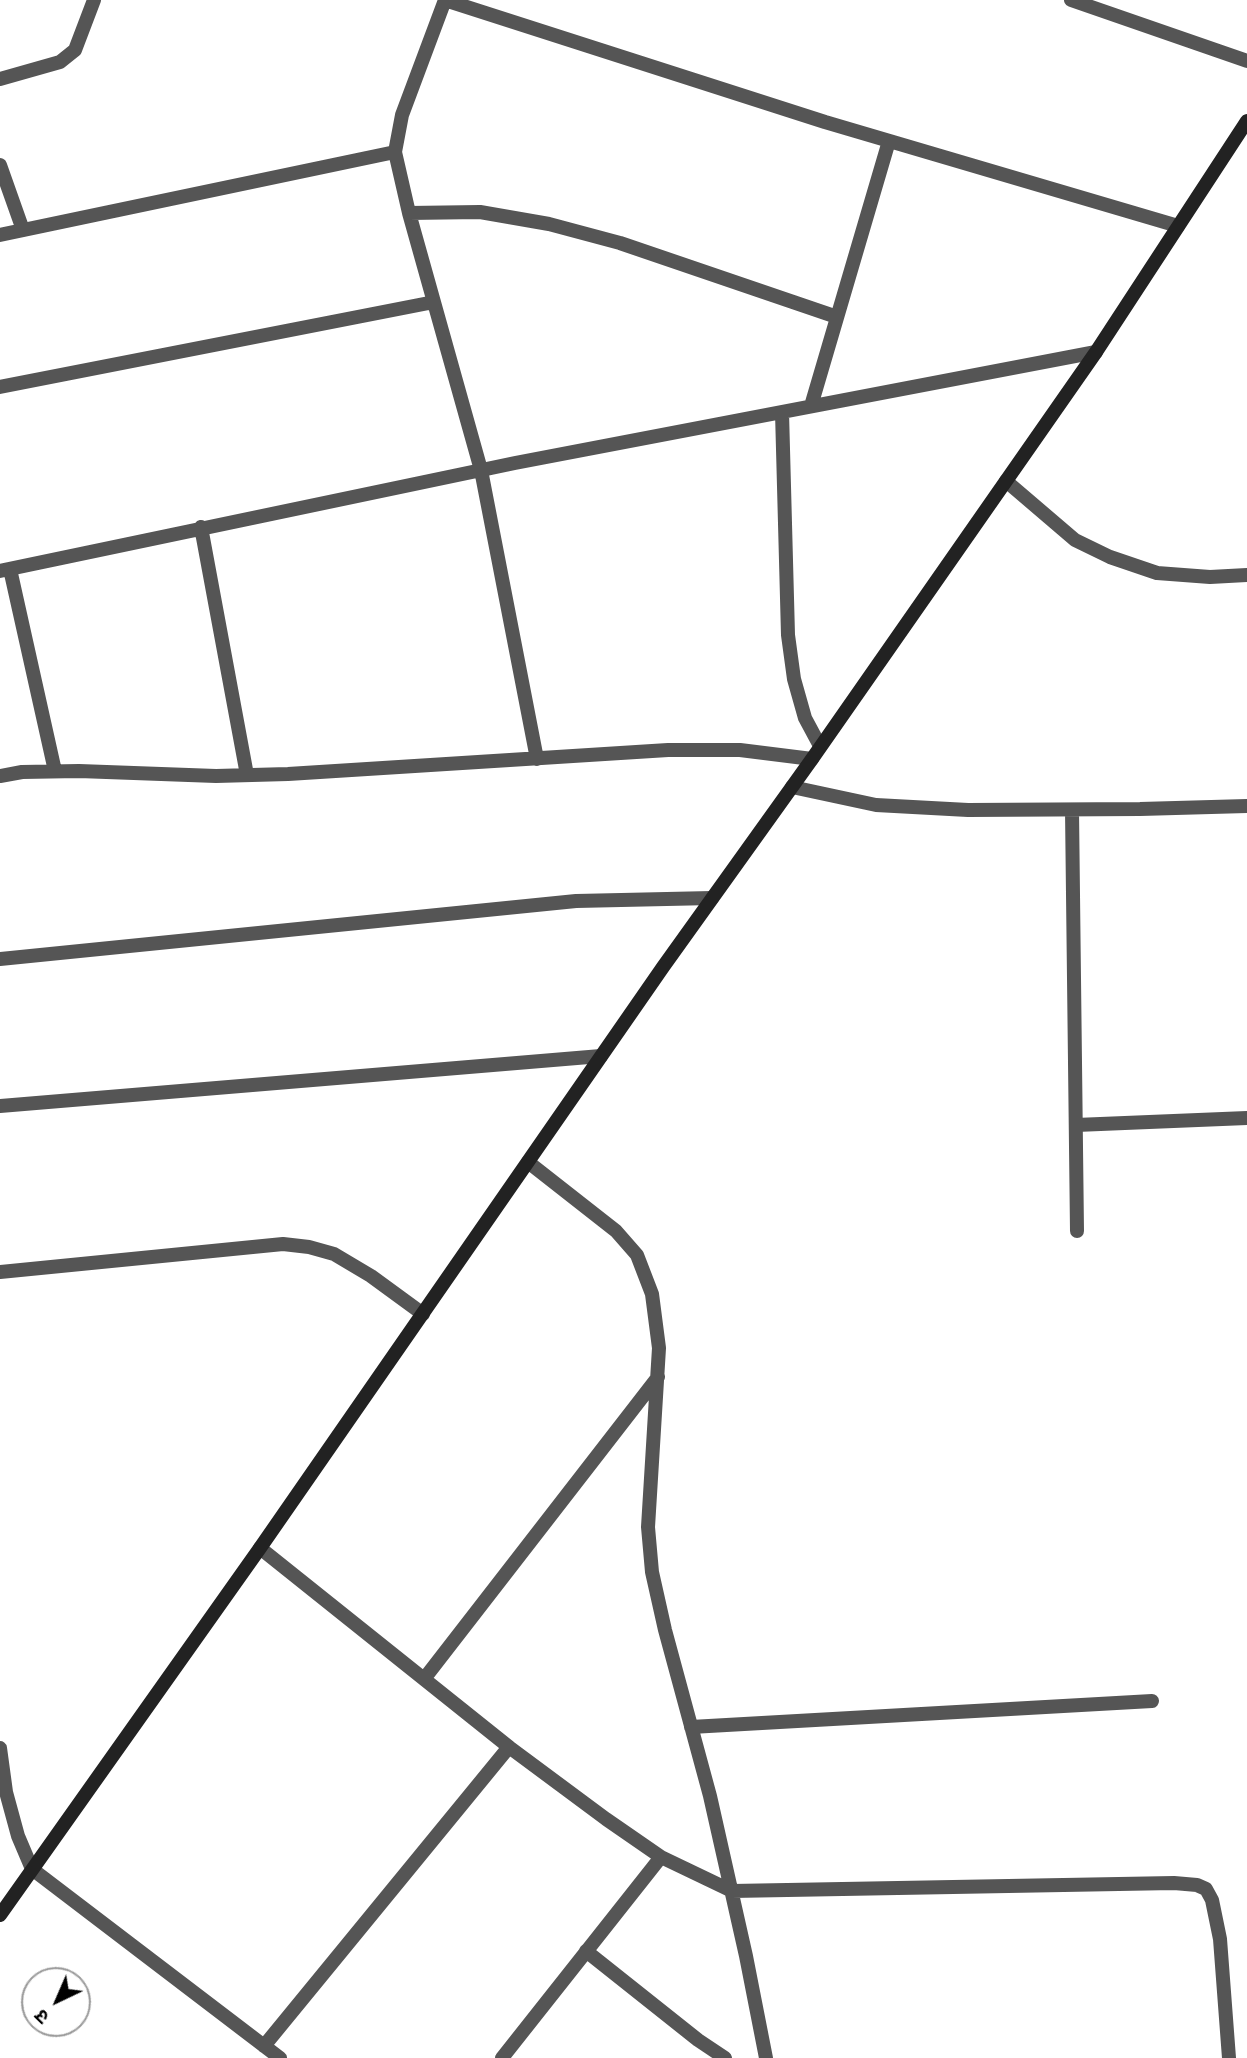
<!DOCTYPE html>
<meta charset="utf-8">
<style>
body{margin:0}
#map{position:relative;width:1247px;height:2058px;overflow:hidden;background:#fff;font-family:Overpass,"Noto Sans Devanagari",sans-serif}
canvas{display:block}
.north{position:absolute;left:21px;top:1967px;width:70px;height:70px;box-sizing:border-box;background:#fff;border:2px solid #999;border-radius:50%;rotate:224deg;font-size:19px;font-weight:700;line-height:28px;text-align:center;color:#000}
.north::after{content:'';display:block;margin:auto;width:24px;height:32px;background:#000;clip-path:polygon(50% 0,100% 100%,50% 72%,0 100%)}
</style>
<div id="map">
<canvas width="1247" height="2058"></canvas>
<div class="north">उ</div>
</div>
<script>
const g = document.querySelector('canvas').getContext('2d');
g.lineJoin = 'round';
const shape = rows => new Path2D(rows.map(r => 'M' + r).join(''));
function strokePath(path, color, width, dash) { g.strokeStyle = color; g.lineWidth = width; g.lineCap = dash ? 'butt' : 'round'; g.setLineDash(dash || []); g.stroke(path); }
const street = shape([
 [445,0,402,115,395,152,409,213,481,470,537,759],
 [445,0,825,122,1178,226],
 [1071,0,1247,61],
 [0,79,60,62,75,50,94,0],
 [0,165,23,230],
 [409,213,480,212,549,224,620,243,837,317],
 [0,235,395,152],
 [0,387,434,302],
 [811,406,889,141],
 [782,412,788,635,794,679,805,718,820,746],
 [1006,481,1075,540,1110,557,1157,573,1210,577,1247,575],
 [201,527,247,775],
 [10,569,55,771],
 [0,571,515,463,1096,352],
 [0,776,22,772,79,771,216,776,288,774,668,750,740,750,812,759],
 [792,787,876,805,968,810,1140,809,1247,806],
 [1072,810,1077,1231],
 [0,959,576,901,712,898],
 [0,1106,601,1056],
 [1076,1125,1247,1118],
 [528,1162,616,1231,637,1255,652,1294,659,1348,648,1527,652,1572,665,1630,710,1796,746,1956,766,2058],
 [0,1272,283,1244,309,1247,334,1254,371,1276,423,1314],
 [260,1548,509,1747,606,1819,661,1857,732,1891,1174,1883,1197,1885,1206,1889,1212,1900,1220,1939,1229,2058],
 [424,1679,658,1377],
 [691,1727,1152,1701],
 [0,1748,6,1792,18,1836,32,1869,280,2058],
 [586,1951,698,2040,725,2058],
 [264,2046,509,1747],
 [502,2058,661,1857]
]);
const secondary = shape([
 [0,1915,260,1548,663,967,812,759,1096,352,1247,121]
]);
strokePath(street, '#555', 14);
strokePath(secondary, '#222', 14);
</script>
